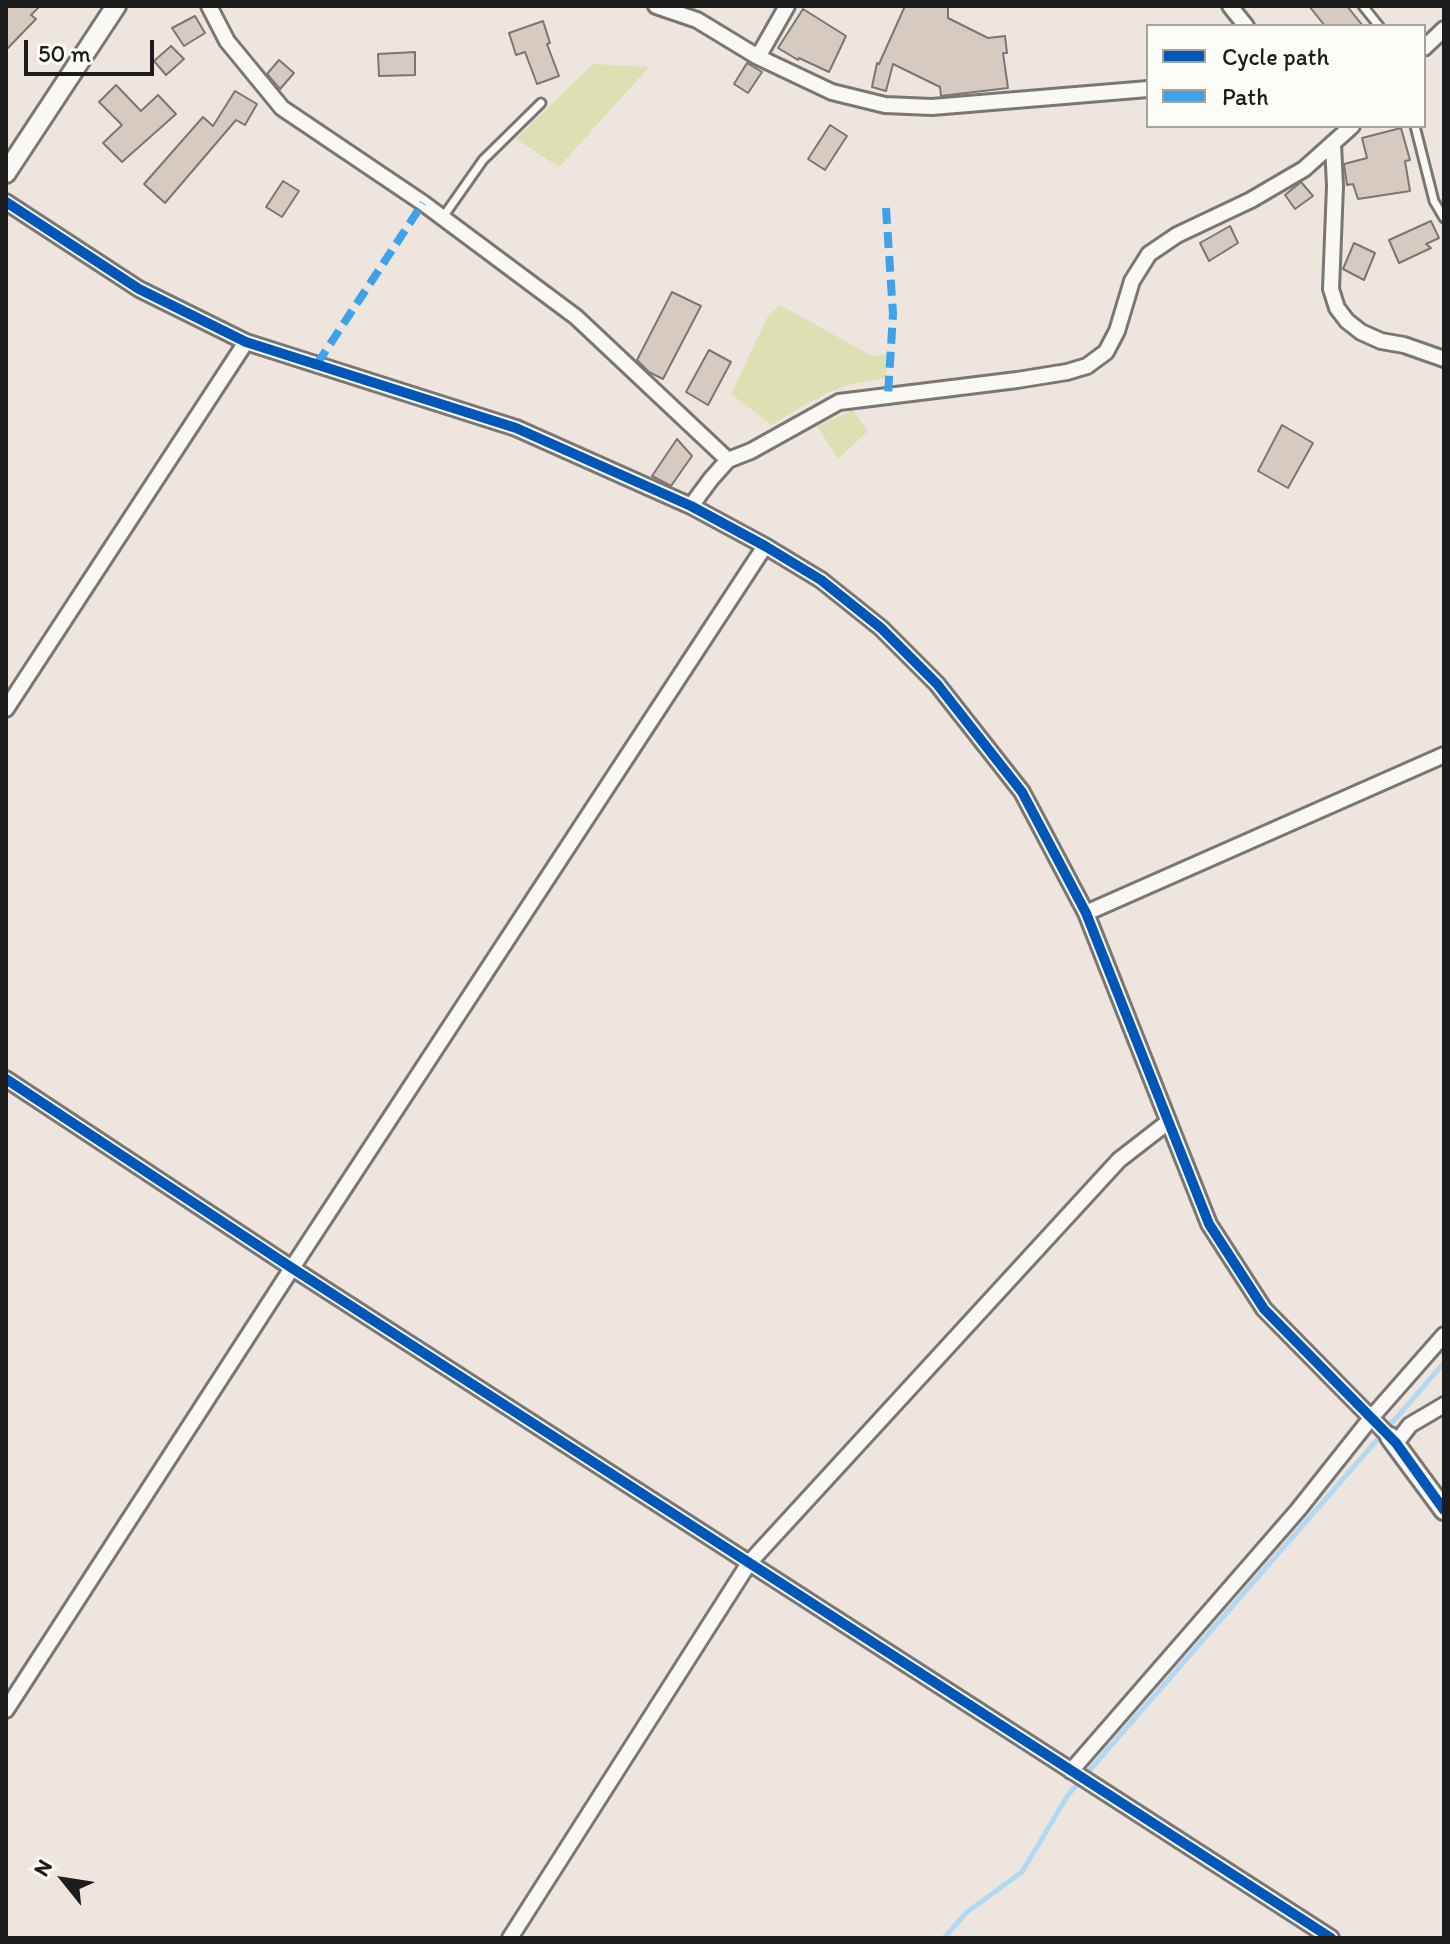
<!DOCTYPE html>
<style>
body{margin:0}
#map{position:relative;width:1450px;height:1944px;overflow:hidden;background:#eee6de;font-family:Itim,sans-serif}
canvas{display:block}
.frame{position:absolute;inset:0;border:8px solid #1c1c1c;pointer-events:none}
.legend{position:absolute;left:1146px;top:24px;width:280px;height:104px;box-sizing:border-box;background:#fdfcf7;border:2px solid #a3a29f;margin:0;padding:10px 14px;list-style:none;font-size:24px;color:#1c1c1c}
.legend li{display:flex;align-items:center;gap:16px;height:40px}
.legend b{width:40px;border:2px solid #a3a29f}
.north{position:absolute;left:24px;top:1840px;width:80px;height:80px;-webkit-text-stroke:6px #fdfcf7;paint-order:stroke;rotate:300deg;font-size:22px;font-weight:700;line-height:32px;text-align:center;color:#1c1c1c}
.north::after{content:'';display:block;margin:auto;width:28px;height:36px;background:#1c1c1c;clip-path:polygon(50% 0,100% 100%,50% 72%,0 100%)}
.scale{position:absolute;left:24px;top:40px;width:130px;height:36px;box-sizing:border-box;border:4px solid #1c1c1c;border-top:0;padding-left:10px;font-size:24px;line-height:28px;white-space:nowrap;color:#1c1c1c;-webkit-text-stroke:6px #fdfcf7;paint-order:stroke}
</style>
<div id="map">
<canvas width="1450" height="1944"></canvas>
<div class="frame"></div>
<ul class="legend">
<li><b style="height:10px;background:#0057b8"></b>Cycle path</li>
<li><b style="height:10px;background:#3da2ea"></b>Path</li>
</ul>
<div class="north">N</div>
<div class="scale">50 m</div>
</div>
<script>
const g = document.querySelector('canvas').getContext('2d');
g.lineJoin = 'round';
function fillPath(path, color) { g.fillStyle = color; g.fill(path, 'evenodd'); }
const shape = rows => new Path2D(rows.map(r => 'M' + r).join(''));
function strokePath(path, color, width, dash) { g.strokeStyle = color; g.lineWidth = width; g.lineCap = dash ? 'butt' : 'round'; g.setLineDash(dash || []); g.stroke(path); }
const green = shape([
 [593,64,649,67,559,167,516,139],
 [780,305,872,356,886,354,886,378,850,384,827,393,801,407,772,425,731,394,768,316],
 [853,410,868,431,838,459,817,426]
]);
const stream = shape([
 [944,1938,967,1912,1022,1872,1068,1795,1444,1363]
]);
const building = shape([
 [6,6,40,6,31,15,36,19,6,50,6,6],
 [905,6,948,6,948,18,988,38,1005,36,1007,53,1003,53,1008,88,941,96,940,87,893,64,886,91,872,87,877,63,879,64,905,6],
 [1309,6,1347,6,1363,26,1325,26,1309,6],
 [803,9,846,36,829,72,799,58,798,60,778,48,803,9],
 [195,16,205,33,184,46,172,28,195,16],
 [543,21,550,43,547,44,559,76,537,84,525,52,516,55,509,33,543,21],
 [171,46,184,59,166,75,154,61,171,46],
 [415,52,415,75,379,76,378,54,415,52],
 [279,60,294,73,280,89,267,74,279,60],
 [747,63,762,72,748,93,734,84,747,63],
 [116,85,141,111,158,95,176,114,122,162,103,143,122,125,99,102,116,85],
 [235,91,257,104,245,125,236,120,165,203,144,184,203,117,213,126,235,91],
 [830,125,847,136,825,170,808,159,830,125],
 [1401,128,1410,160,1405,161,1410,191,1358,199,1353,184,1347,185,1344,164,1367,158,1362,138,1401,128],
 [283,181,299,191,282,217,266,207,283,181],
 [1301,182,1313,196,1295,209,1285,195,1301,182],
 [1431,221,1439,238,1426,244,1431,248,1399,263,1389,240,1431,221],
 [1230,226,1238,243,1209,261,1200,243,1230,226],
 [1354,243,1375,253,1364,280,1343,269,1354,243],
 [672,292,701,306,663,379,649,372,637,360,672,292],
 [709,350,731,362,708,405,686,392,709,350],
 [1282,425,1313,443,1288,488,1258,471,1282,425],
 [677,439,692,456,671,486,652,476,677,439]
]);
const lane = shape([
 [1363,6,1379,26],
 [1415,126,1434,201,1444,218],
 [443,217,483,160,541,103]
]);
const street = shape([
 [209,6,227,41,282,108,423,203,576,317,728,460],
 [656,6,697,20,758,57,832,92,885,105,932,107,1148,89],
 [1230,6,1246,26],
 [1424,48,1444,29],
 [758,57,787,6],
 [1333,144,1335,186,1331,289,1337,308,1347,321,1361,332,1381,341,1404,345,1444,359],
 [6,202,139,289,246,342,516,428,691,506,765,546,821,580,881,628,937,684,1022,792,1086,913,1209,1224,1264,1309,1390,1437],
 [691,506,711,479,728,460,751,451,839,402,1017,380,1067,372,1087,366,1106,352,1117,331,1132,281,1149,254,1177,235,1251,200,1304,169,1352,126],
 [6,709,246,342],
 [1086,913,1444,755],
 [6,1079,292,1268,1331,1938],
 [1396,1443,1410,1425,1444,1405],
 [6,1710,292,1268,765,546],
 [1071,1771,1298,1510,1371,1418,1444,1335],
 [510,1938,749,1563,1119,1160,1168,1122]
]);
const secondary = shape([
 [6,173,116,6],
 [1390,1437,1444,1510]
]);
const quiet = shape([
 [886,208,893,314,888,395],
 [317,364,423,203]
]);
const cycleway = shape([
 [6,202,139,289,246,342,516,428,691,506,765,546,821,580,881,628,937,684,1022,792,1086,913,1209,1224,1264,1309,1396,1443,1444,1510],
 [6,1079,292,1268,1331,1938]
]);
fillPath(green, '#dce0b2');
strokePath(stream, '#b3d9f2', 5);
fillPath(building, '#d7cbc1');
strokePath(building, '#7a7773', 2);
strokePath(lane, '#7a7773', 13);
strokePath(street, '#7a7773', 20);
strokePath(secondary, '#7a7773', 24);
strokePath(lane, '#f9f8f5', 7);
strokePath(street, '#f9f8f5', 14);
strokePath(secondary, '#f9f8f5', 18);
strokePath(quiet, '#3da2ea', 8, [16, 8]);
strokePath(cycleway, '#0057b8', 10);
</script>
